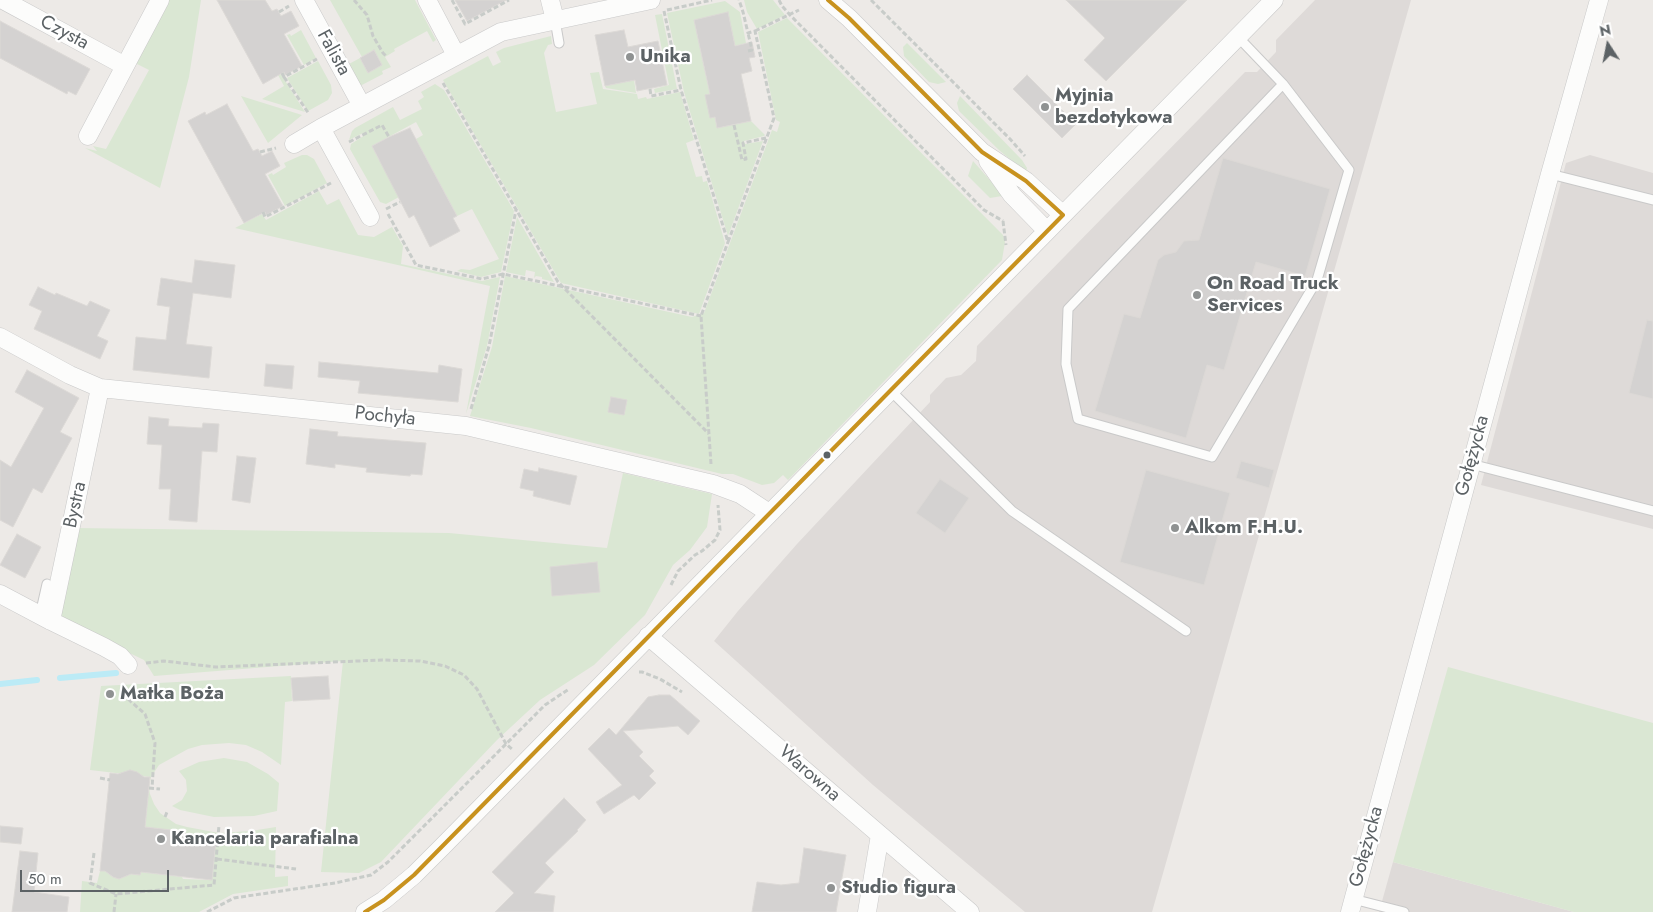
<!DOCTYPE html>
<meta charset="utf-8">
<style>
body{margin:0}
#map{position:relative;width:1653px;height:912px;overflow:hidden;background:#edeae7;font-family:Jost,sans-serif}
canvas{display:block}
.north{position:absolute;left:1583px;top:20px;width:50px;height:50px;-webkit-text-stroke:4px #fff;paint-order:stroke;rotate:349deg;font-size:14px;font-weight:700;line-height:20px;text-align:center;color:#5c6265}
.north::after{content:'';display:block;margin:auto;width:18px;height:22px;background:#5c6265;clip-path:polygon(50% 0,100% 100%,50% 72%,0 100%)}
.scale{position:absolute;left:20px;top:870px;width:149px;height:22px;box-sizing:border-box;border:2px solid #5c6265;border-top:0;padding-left:6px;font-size:15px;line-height:18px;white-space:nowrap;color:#5c6265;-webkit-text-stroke:4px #fff;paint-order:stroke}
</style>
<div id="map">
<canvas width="1653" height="912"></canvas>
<div class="north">N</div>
<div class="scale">50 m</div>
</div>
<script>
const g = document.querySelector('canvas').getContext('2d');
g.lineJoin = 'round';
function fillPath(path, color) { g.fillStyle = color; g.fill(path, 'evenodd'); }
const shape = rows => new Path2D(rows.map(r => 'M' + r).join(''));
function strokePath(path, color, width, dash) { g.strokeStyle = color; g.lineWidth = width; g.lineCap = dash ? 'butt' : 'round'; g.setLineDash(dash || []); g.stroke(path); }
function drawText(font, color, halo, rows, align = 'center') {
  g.font = font + ' Jost,sans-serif'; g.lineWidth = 4.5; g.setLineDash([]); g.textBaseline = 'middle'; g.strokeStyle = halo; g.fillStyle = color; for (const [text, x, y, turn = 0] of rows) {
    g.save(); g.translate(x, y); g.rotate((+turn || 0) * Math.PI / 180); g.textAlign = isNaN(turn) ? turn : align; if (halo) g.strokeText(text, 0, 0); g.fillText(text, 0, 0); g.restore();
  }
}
const industrial = shape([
 [1315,0,1411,0,1152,912,1025,912,873,785,714,641,738,611,797,544,930,402,930,395,946,378,961,375,976,361,977,346,1245,72,1257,72,1276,52,1276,40],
 [1590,155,1653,173,1653,529,1481,485,1566,163],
 [1393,862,1574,912,1379,912]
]);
const green = shape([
 [169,0,201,0,189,77,160,188,85,148,97,151,93,146,106,149,149,70,135,63],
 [330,0,415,0,436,40,433,42,427,31,394,49,395,51,385,57,391,67,382,71,383,74,360,86,349,64,360,58,368,73,382,65,374,50,362,57],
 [744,0,773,0,785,15,757,29,747,12],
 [725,1,740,12,746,43,735,46,728,13,694,20,717,128,751,121,765,135,764,136,744,141,745,144,763,141,728,236,684,92,667,13],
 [662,14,677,89,655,93,654,89,669,85,655,15],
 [787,18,1003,235,1005,242,1002,260,788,480,783,475,774,483,762,485,733,474,722,474,531,428,470,416,492,347,505,276,692,317,704,313,772,130,777,132,780,122,776,120,758,32],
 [301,30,316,58,304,65,287,35,290,34,291,36],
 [551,36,552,44,548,45,544,53,556,112,597,104,590,73,599,72,603,89,637,94,638,99,646,97,647,99,680,92,694,140,686,143,696,177,702,176,703,182,707,181,725,243,699,314,561,283,443,80,488,56,493,66,501,62,496,52,504,48],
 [907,43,946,82,938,84,929,82,904,56,903,47],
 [318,61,331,85,332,93,328,100,308,111,287,78],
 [281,74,284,79,305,112,262,99,284,86,278,75],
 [634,80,636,93,606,88,605,86],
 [435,84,444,90,514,211,501,272,481,277,457,271,461,269,470,270,499,259,472,209,457,216,416,139,423,135,416,122,372,146,379,160,383,158,399,197,386,204,380,202,350,149,351,144,365,135,363,133,349,140,352,131,355,128,393,107,400,120,422,109,418,101,424,97,421,92],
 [241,96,302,115,268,143],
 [960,96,1022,160,1027,168,1026,172,1000,151,959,111,957,103],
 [302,155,307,155,314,159,327,183,285,206,268,175,272,173,273,175,286,167,284,163],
 [973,161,1003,195,1002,196,990,198,968,176],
 [319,191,327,205,339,199,358,235,374,237,392,227,403,246,401,264,482,281,500,277,487,346,466,414,490,286,235,228,262,214,266,220],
 [517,217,554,282,542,279,542,277,536,276,534,278,535,272,526,270,525,276,506,272],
 [623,473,712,494,707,527,690,550,673,565,645,615,594,665,540,700,497,740,381,862,359,873,321,872,343,661,154,676,144,660,57,618,76,528,449,533,607,548],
 [1448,667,1653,723,1653,912,1574,912,1393,862],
 [291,676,292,701,285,702,281,765,262,752,246,745,229,743,202,745,188,749,159,765,151,777,149,788,150,794,154,804,160,813,176,824,187,827,219,833,251,831,276,827,275,877,288,876,288,886,233,894,199,912,80,912,82,881,97,883,100,871,105,871,113,877,119,879,131,874,140,875,141,872,182,877,183,879,211,880,216,841,198,839,198,835,170,835,170,830,145,827,150,777,90,770,101,686],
 [224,758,247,762,268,774,279,783,277,811,254,816,214,817,180,810,172,806,182,800,187,791,186,780,179,771,199,762]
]);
const stream = shape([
 [60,678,116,673],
 [0,684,37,680]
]);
const building = shape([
 [217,0,265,0,272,11,277,9,281,16,291,11,299,26,284,34,302,66,285,75,284,72,263,84,217,0],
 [455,0,506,0,467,21,455,0],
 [1066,0,1187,0,1106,81,1084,60,1105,38,1066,0],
 [728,12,735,46,752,42,755,57,749,58,752,71,741,74,751,121,717,128,715,117,710,118,705,95,710,94,694,20,728,12],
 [0,21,90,69,76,95,68,91,67,94,0,58,0,21],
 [624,30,628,47,658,41,667,85,637,91,635,80,605,86,595,35,624,30],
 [374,50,382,65,368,73,360,58,374,50],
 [1027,75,1076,124,1062,138,1013,89,1027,75],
 [227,104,253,151,258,149,262,156,272,151,280,166,265,174,283,206,266,215,265,212,244,223,188,121,205,112,206,115,227,104],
 [410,128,457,216,453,218,460,231,430,247,414,215,409,218,372,146,389,137,410,128],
 [1223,158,1330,189,1305,276,1256,262,1224,370,1207,365,1186,438,1095,411,1124,314,1140,318,1158,260,1164,255,1176,252,1184,241,1199,240,1223,158],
 [195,260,235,265,231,298,193,293,186,344,212,347,209,378,133,370,136,337,166,340,170,307,157,305,161,278,192,283,195,260],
 [38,287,55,295,56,293,87,306,90,301,110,310,97,336,108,341,100,359,34,329,42,311,29,305,38,287],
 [1647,320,1653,321,1653,399,1629,393,1647,320],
 [319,362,438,373,439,365,462,369,458,402,358,393,360,381,318,377,319,362],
 [266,364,294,366,292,389,264,386,266,364],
 [27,370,79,398,60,432,72,438,42,493,33,488,13,527,0,520,0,460,11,467,44,408,15,392,27,370],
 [611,397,627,400,624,415,608,412,611,397],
 [149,417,169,419,168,426,202,428,203,423,219,424,217,452,202,451,197,522,169,520,171,489,159,489,162,445,147,444,149,417],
 [310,429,338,432,337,436,426,443,422,475,411,474,410,476,366,472,367,468,335,464,335,468,306,464,310,429],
 [237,456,256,458,250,503,232,500,237,456],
 [1241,461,1274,470,1269,488,1236,478,1241,461],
 [539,468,577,476,570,505,533,496,534,491,520,488,524,469,538,472,539,468],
 [1146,470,1230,493,1204,585,1120,562,1146,470],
 [940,479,969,498,945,533,916,513,940,479],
 [17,534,41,547,25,578,0,565,17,534],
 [597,562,600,592,552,596,550,567,597,562],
 [328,676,330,699,293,701,291,678,328,676],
 [659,695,670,695,700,721,688,735,678,726,623,731,643,752,639,756,654,771,649,776,656,783,639,800,634,795,604,814,596,802,622,785,588,749,609,728,616,735,648,697,659,695],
 [130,770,137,772,144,777,150,777,145,827,171,830,170,832,199,835,198,839,216,841,212,880,141,872,140,875,131,874,119,879,113,877,105,871,100,871,110,773,118,774,130,770],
 [564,798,586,820,577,830,578,831,545,863,554,872,534,893,555,896,553,912,495,912,514,893,492,872,564,798],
 [0,826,23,828,21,844,0,842,0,826],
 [804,848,846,855,836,912,752,912,757,882,781,885,799,883,804,848],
 [20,851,38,853,34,892,69,897,67,912,12,912,20,851]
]);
const path = shape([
 [354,0,367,15,373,36,383,53,386,56],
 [452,0,465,24,509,0],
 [779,0,782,6,790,15,984,210,1003,221],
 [871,0,1010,139,1025,156],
 [667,10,712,0],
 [664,11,681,90,728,242,774,118,755,31,748,33,743,12,739,0],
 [279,12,289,6],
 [755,31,799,10],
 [748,51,752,50,748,33],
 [282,73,284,77,317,59],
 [284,77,309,114],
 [443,83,558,282,709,434],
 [650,89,651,96,681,90],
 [734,125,742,160,746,159,743,143,766,138],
 [349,142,382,125,389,137],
 [260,152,276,148],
 [386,209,400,202],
 [263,212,265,217,331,183],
 [388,214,416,265,482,279,503,274,701,316],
 [1003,221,1006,245],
 [471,409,489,346,516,210],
 [711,464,701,316,728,242],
 [671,585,678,571,695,555,702,551,715,540,720,530,718,505],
 [146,663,164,661,216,667,382,660,420,661,445,666,464,675,477,689,506,744,513,750],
 [639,672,642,672,660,679,682,692],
 [128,699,145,714,155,743,152,788],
 [100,778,110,780],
 [149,788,160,789],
 [165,817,167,812],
 [94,853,90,883,116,894,214,885,219,825],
 [217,859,296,869],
 [114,912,116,894],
 [207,912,234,898,335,883,371,875,388,862,545,705,569,689]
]);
const lane = shape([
 [555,20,559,43],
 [1238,37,1283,84,1068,309,1066,364,1078,419,1212,457,1317,280,1349,170,1283,84],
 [1550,174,1653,200],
 [890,390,1012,511,1186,631],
 [1471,464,1653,511],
 [40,615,47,584],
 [1353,899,1404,912]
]);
const street = shape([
 [3,0,125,66,88,136],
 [304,0,362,106],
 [427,0,456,55],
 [550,0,555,20],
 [828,0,849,18,982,152,1026,181,1063,215],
 [125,66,160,0],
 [294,144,321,128],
 [988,161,1012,195,1047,231],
 [370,217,321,128,501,32,651,0],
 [0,337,70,375,100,388,466,426,713,484,740,494,769,513],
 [0,594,51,621,104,647,120,656,128,665],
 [51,621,100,388],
 [648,636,970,912],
 [365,912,384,900,414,875,442,847,1274,0],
 [867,912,880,835],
 [1350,912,1550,174,1599,0]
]);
const bus1 = shape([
 [365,912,384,900,414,875,1063,215,1026,181,982,152,849,18,828,0]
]);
const markers = [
 [630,57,5,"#8f9292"],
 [1045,107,5,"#8f9292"],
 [1197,295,5,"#8f9292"],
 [827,455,4.5,"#5c6265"],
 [1175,528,5,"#8f9292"],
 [110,694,5,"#8f9292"],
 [161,839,5,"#8f9292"],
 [831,888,5,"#8f9292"]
];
const streetNames = [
 ["Czysta",64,33,28],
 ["Falista",333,53,61],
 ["Pochyła",385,417,6],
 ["Gołężycka",1473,456,-75],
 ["Bystra",76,505,-78],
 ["Warowna",809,774,41],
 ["Gołężycka",1367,847,-75]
];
const poiNames = [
 ["Unika",640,57],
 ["Myjnia",1055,96],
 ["bezdotykowa",1055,118],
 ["On Road Truck",1207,284],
 ["Services",1207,306],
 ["Alkom F.H.U.",1185,528],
 ["Matka Boża",120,694],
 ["Kancelaria parafialna",171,839],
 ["Studio figura",841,888]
];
fillPath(industrial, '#dedad8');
fillPath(green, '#dae7d3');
strokePath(stream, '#bcebf6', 6);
fillPath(building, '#d4d2d1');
strokePath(building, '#dcd9d6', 1);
strokePath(lane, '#c9c9c9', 11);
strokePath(street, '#c9c9c9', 19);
strokePath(path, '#c8ccc9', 3, [5, 2.5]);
strokePath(lane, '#fcfcfb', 9);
strokePath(street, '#fcfcfb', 18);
strokePath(bus1, '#c8921e', 4);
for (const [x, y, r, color] of markers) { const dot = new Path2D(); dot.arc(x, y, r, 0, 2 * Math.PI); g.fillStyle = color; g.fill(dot); strokePath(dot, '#fff', 2); }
drawText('19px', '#5c6265', '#fff', streetNames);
drawText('bold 19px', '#5c6265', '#fff', poiNames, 'left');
</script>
